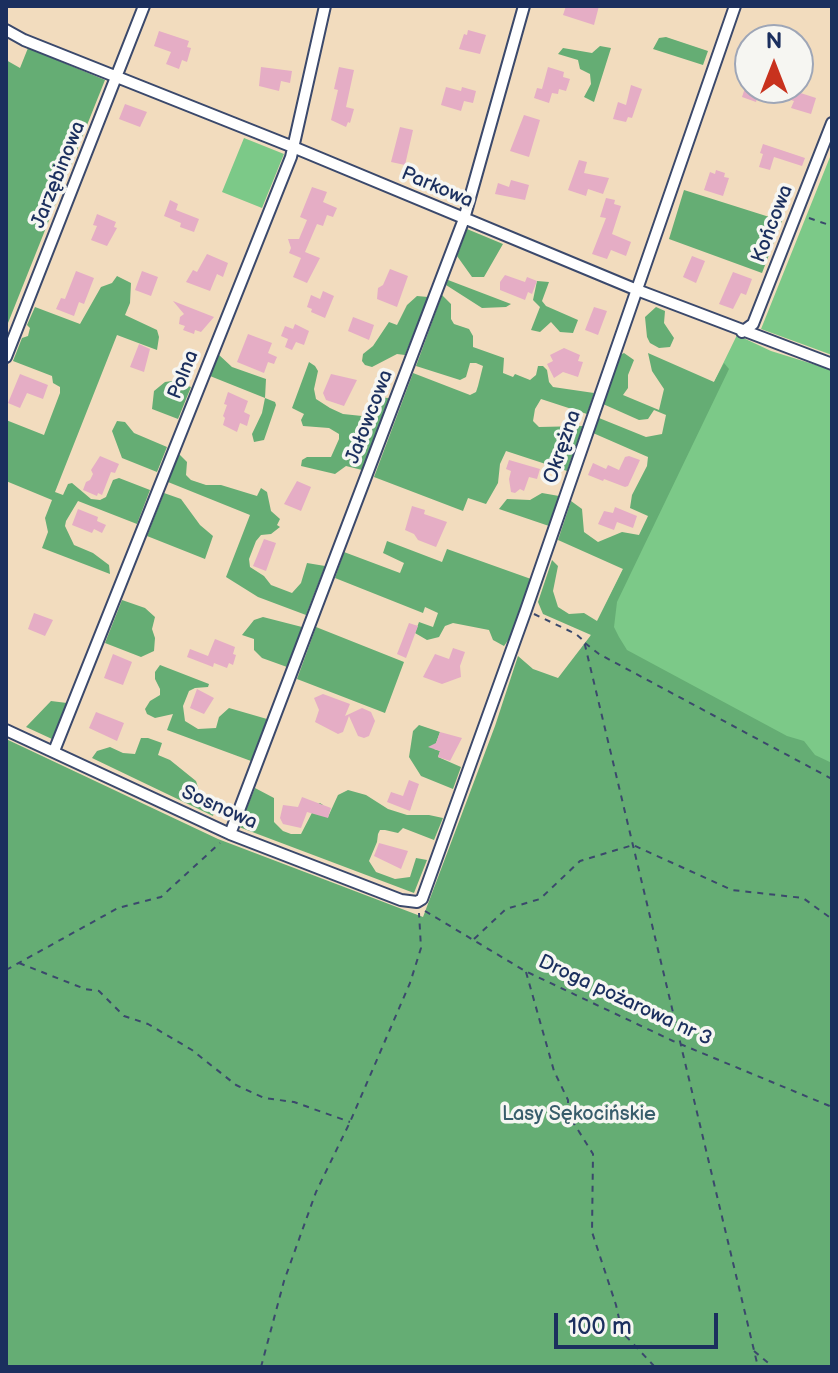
<!DOCTYPE html>
<meta charset="utf-8">
<style>
body{margin:0}
#map{position:relative;width:838px;height:1373px;overflow:hidden;background:#f2dcbe;font-family:"Balsamiq Sans",sans-serif}
canvas{display:block}
.frame{position:absolute;inset:0;border:8px solid #1b2f5e;pointer-events:none}
.north{position:absolute;left:734px;top:24px;width:80px;height:80px;box-sizing:border-box;background:#f6f6f2;border:2px solid #9ea6b7;border-radius:50%;rotate:0deg;font-size:22px;font-weight:700;line-height:32px;text-align:center;color:#1b2f5e}
.north::after{content:'';display:block;margin:auto;width:28px;height:36px;background:#c8321e;clip-path:polygon(50% 0,100% 100%,50% 72%,0 100%)}
.scale{position:absolute;left:554px;top:1313px;width:164px;height:36px;box-sizing:border-box;border:4px solid #1b2f5e;border-top:0;padding-left:10px;font-size:24px;line-height:28px;white-space:nowrap;color:#1b2f5e;-webkit-text-stroke:6px #f6f6f2;paint-order:stroke}
</style>
<div id="map">
<canvas width="838" height="1373"></canvas>
<div class="frame"></div>
<div class="north">N</div>
<div class="scale">100 m</div>
</div>
<script>
const g = document.querySelector('canvas').getContext('2d');
g.lineJoin = 'round';
function fillPath(path, color) { g.fillStyle = color; g.fill(path, 'evenodd'); }
const shape = rows => new Path2D(rows.map(r => 'M' + r).join(''));
function strokePath(path, color, width, dash) { g.strokeStyle = color; g.lineWidth = width; g.lineCap = dash ? 'butt' : 'round'; g.setLineDash(dash || []); g.stroke(path); }
function drawText(font, color, halo, rows, align = 'center') {
  g.font = font + ' "Balsamiq Sans",sans-serif'; g.lineWidth = 7; g.setLineDash([]); g.textBaseline = 'middle'; g.strokeStyle = halo; g.fillStyle = color; for (const [text, x, y, turn = 0] of rows) {
    g.save(); g.translate(x, y); g.rotate((+turn || 0) * Math.PI / 180); g.textAlign = isNaN(turn) ? turn : align; if (halo) g.strokeText(text, 0, 0); g.fillText(text, 0, 0); g.restore();
  }
}
const green = shape([
 [244,138,284,154,262,208,222,192],
 [832,152,832,355,761,329],
 [737,335,771,351,832,370,832,772,588,641]
]);
const forest = shape([
 [666,37,708,51,703,65,653,49,659,38],
 [600,46,611,48,594,102,584,97,591,84,590,74,580,69,578,60,558,54,563,48,592,53],
 [28,48,105,80,6,328,6,60,20,68],
 [684,190,782,221,762,273,669,239],
 [467,229,503,244,484,277,472,277,457,256],
 [117,276,131,283,130,303,125,315,157,330,159,337,157,350,117,335,55,492,63,495,68,484,72,483,91,499,100,500,106,497,113,480,119,478,150,490,137,524,78,501,66,521,65,526,74,545,93,553,109,565,110,574,42,548,48,532,45,518,52,500,6,481,6,420,44,435,60,393,60,387,53,383,52,376,13,361,22,338,28,336,30,328,27,325,35,307,80,324,101,287,112,283],
 [448,280,511,304,506,307,482,308,446,285],
 [537,281,549,282,542,301,546,306,578,320,573,333,560,332,551,322,540,332,531,330,540,307,533,300],
 [442,295,451,304,451,319,454,324,469,329,473,336,473,347,504,358,503,373,513,377,515,374,530,380,536,375,538,366,543,366,547,370,549,382,553,387,594,393,587,414,541,399,535,409,533,421,539,427,583,426,567,471,506,451,500,464,498,483,486,504,468,498,463,511,374,477,413,373,470,395,476,392,478,386,483,366,476,363,470,363,466,377,460,380,416,366],
 [417,296,428,297,405,355,397,354,372,367,365,365,362,361,363,354,373,346,389,322,397,325,407,305],
 [656,307,665,311,664,323,674,338,670,347,659,348,650,343,647,337,645,317],
 [624,353,634,360,628,375,628,388,623,395,659,410,664,389,652,371,648,353,714,382,724,363,729,369,617,602,614,627,619,637,627,650,787,736,804,741,815,755,832,763,832,1367,6,1367,6,739,218,839,423,917,495,726,518,656,533,669,558,678,591,635,543,614,538,602,552,560,558,566,553,591,558,607,569,614,584,613,597,621,623,569,558,540,571,501,582,509,584,532,598,542,622,532,639,535,648,516,630,508,632,495,647,466,648,457,593,433,599,418,646,437,662,434,666,415,654,410,648,419,639,420,603,404,620,355],
 [218,354,232,367,266,379,265,398,275,402,276,405,264,440,254,442,252,434,262,413,265,398,210,376],
 [309,362,315,366,318,371,314,389,316,399,330,408,343,414,362,416,369,411,373,397,389,398,362,470,346,466,335,474,301,466,302,460,307,457,331,457,339,439,339,434,329,428,303,426,301,420,304,414,292,408],
 [172,381,191,387,178,419,152,409,154,391,165,382],
 [117,421,125,422,134,433,167,447,157,472,122,458,112,431],
 [179,454,187,462,186,475,191,480,206,485,221,485,257,496,261,488,267,492,271,511,280,519,277,525,280,527,271,534,261,535,256,541,249,559,250,567,264,576,271,585,292,593,301,583,307,563,325,566,306,615,258,597,226,577,250,515,168,482],
 [164,493,181,499,200,525,213,536,205,559,147,536],
 [542,493,559,496,549,526,499,509,507,499,530,500],
 [387,541,442,562,447,549,531,579,509,639,504,646,493,640,489,630,453,623,445,626,439,637,427,640,415,633,419,622,433,627,438,613,425,607,423,613,335,578,344,552,400,573,404,563,383,553],
 [122,600,145,608,155,617,152,629,155,638,154,651,141,657,105,643],
 [263,617,302,627,287,667,262,658,254,650,254,639,242,635,254,620],
 [316,627,404,662,385,713,297,679],
 [160,665,209,684,208,687,195,688,189,691,183,706,185,721,198,729,216,728,219,717,229,708,267,719,251,761,167,730,173,714,155,718,147,714,145,709,150,701,160,695,160,689,155,679,155,672],
 [51,701,67,703,52,739,26,727],
 [419,725,440,732,434,749,440,751,438,757,461,767,453,789,421,776,409,757,413,731],
 [141,738,148,738,162,743,158,755,170,760,196,781,202,800,215,808,213,816,92,758,97,751,110,747,123,753,135,754],
 [255,788,274,798,274,822,283,831,291,834,301,834,316,805,320,803,323,805,328,817,338,795,348,790,366,795,388,809,407,815,429,815,443,818,434,840,403,828,398,833,385,830,380,830,378,834,377,842,369,861,376,872,395,879,410,877,416,858,427,860,414,893,239,827]
]);
const building = shape([
 [566,6,599,6,594,25,563,15],
 [468,30,486,35,480,54,459,49,464,34,467,35],
 [159,31,189,41,187,47,191,48,187,62,182,60,179,69,166,64,171,52,154,46],
 [261,67,292,71,290,83,281,81,279,91,259,86],
 [339,67,354,70,346,107,354,109,350,123,348,122,346,127,331,120,338,90,334,89],
 [548,67,564,72,563,77,570,79,566,91,559,89,558,94,552,93,549,103,534,98,537,88,542,89],
 [631,85,642,89,632,118,628,117,626,122,613,119,618,102,626,105],
 [446,87,461,91,462,87,476,91,473,103,464,101,461,111,441,105],
 [745,88,785,88,816,98,811,114,791,108,794,101,760,90,756,102,742,97],
 [125,104,147,112,140,127,119,119],
 [524,115,540,120,529,157,510,151],
 [400,127,413,130,405,165,391,162],
 [763,144,805,158,802,166,774,157,770,170,759,167,763,154,760,153],
 [579,160,587,162,584,173,609,178,603,194,588,189,586,196,568,190],
 [716,170,725,173,724,177,729,178,723,196,704,190,710,172,715,174],
 [511,180,529,185,525,200,495,194,498,183,509,187],
 [312,187,327,192,323,202,337,208,333,217,327,215,323,226,317,224,305,252,320,258,307,283,293,277,301,258,289,253,291,248,288,239,299,239,307,220,300,217],
 [606,198,615,200,614,204,621,206,612,234,631,242,626,256,611,250,607,259,592,254,606,218,600,217],
 [170,200,178,204,176,210,199,219,194,232,180,227,181,223,164,216],
 [97,214,116,222,114,227,117,228,107,246,91,240,97,226,93,225],
 [207,254,228,263,223,277,217,274,210,291,186,282,193,270,197,272],
 [692,256,705,261,696,283,683,277],
 [390,269,408,276,397,307,377,299,378,288,383,285],
 [76,271,94,278,84,304,79,302,74,316,56,309,61,298,65,299],
 [142,271,158,277,151,296,135,290],
 [733,272,752,279,746,295,741,293,733,309,719,304],
 [505,275,525,282,527,277,537,281,532,294,528,292,525,300,500,290,500,282],
 [323,291,334,296,325,318,311,312,312,309,307,307,311,295,320,299],
 [173,301,214,317,201,332,195,330,194,334,183,330,185,326,179,324,180,317,184,314],
 [594,307,607,311,598,335,585,330],
 [353,317,374,325,369,340,348,331],
 [295,324,309,331,304,345,296,342,292,350,285,347,288,339,281,336,285,326,293,329],
 [248,334,272,343,268,353,277,357,274,364,268,362,264,373,237,362],
 [139,344,150,349,144,372,130,367],
 [564,348,580,355,578,361,583,362,578,377,563,372,554,378,547,364,553,361,550,355],
 [20,374,48,385,43,399,27,393,20,408,8,403],
 [331,374,357,380,344,406,326,400,323,393],
 [228,392,248,401,244,412,250,415,247,426,240,423,237,432,223,425,225,418,223,416,227,405,224,404],
 [100,456,119,464,115,473,111,472,102,495,98,493,97,496,83,490,86,482,90,480,93,474,91,470],
 [629,456,640,460,628,486,625,487,604,479,603,481,588,475,593,463,606,469,608,465,619,470,625,457],
 [509,460,540,469,537,479,529,477,524,491,520,489,515,493,511,492,509,479,511,471,506,469],
 [297,481,311,487,301,511,284,504],
 [412,506,425,510,424,514,447,522,436,547,418,540,414,534,405,530],
 [615,507,637,516,633,528,617,522,614,530,598,524,604,511,613,513],
 [78,509,98,517,97,521,106,525,102,533,94,529,92,533,72,525],
 [264,539,276,543,266,571,253,566],
 [34,613,53,620,45,636,28,629],
 [409,623,418,626,406,658,397,654],
 [215,639,235,647,233,654,236,655,233,665,229,663,227,668,214,663,213,667,187,657,190,649,208,656],
 [453,648,465,652,460,666,461,677,442,684,423,677,435,654,449,659],
 [113,654,132,662,123,685,104,678],
 [197,689,214,698,204,714,190,708],
 [323,694,350,704,345,716,362,708,371,712,375,721,369,736,364,738,358,736,349,716,343,732,338,734,315,722,319,710,314,698],
 [96,712,124,723,117,741,89,728],
 [440,732,462,738,450,761,438,757,440,751,428,747,436,743],
 [409,780,419,784,410,811,387,802,391,792,403,796],
 [302,797,331,808,328,818,307,812,301,828,283,824,280,818,283,805,298,807],
 [379,843,408,851,401,869,374,856]
]);
const path = shape([
 [809,218,832,226],
 [534,614,576,634,584,641,758,1367],
 [585,643,599,654,832,779],
 [425,911,525,971,673,1041,832,1107],
 [474,939,506,909,540,899,580,861,633,845,732,890,803,898,832,919],
 [19,963,85,989,99,991,124,1016,148,1024,192,1050,236,1085,264,1098,294,1102,350,1122],
 [6,970,118,908,161,897,220,843],
 [526,972,554,1071,568,1100,568,1114,593,1154,592,1232,616,1305,622,1332,655,1367],
 [754,1351,773,1367],
 [261,1367,284,1281,316,1192,350,1122,410,983,421,948,419,913]
]);
const street = shape([
 [6,30,24,40,293,147,637,290,832,364],
 [742,332,753,324,832,123],
 [6,357,144,6],
 [6,730,230,834,401,900,417,902,422,899,526,610,735,6],
 [54,751,291,157,325,6],
 [230,834,464,219,524,6]
]);
const streetNames = [
 ["Jarzębinowa",59,175,-68],
 ["Parkowa",437,188,23],
 ["Końcowa",773,224,-69],
 ["Polna",184,375,-68],
 ["Jałowcowa",370,417,-69],
 ["Okrężna",563,447,-71],
 ["Sosnowa",219,808,24],
 ["Droga pożarowa nr 3",625,1001,25]
];
const parkNames = [
 ["Lasy Sękocińskie",579,1115]
];
fillPath(green, '#7cc988');
fillPath(forest, '#65ad74');
fillPath(building, '#e5adc5');
strokePath(street, '#3b496c', 14);
strokePath(path, '#3b496c', 2, [6, 6]);
strokePath(street, '#fff', 10);
drawText('20px', '#1b2f5e', '#f6f6f2', streetNames);
drawText('20px', '#385d6b', '#f6f6f2', parkNames);
</script>
